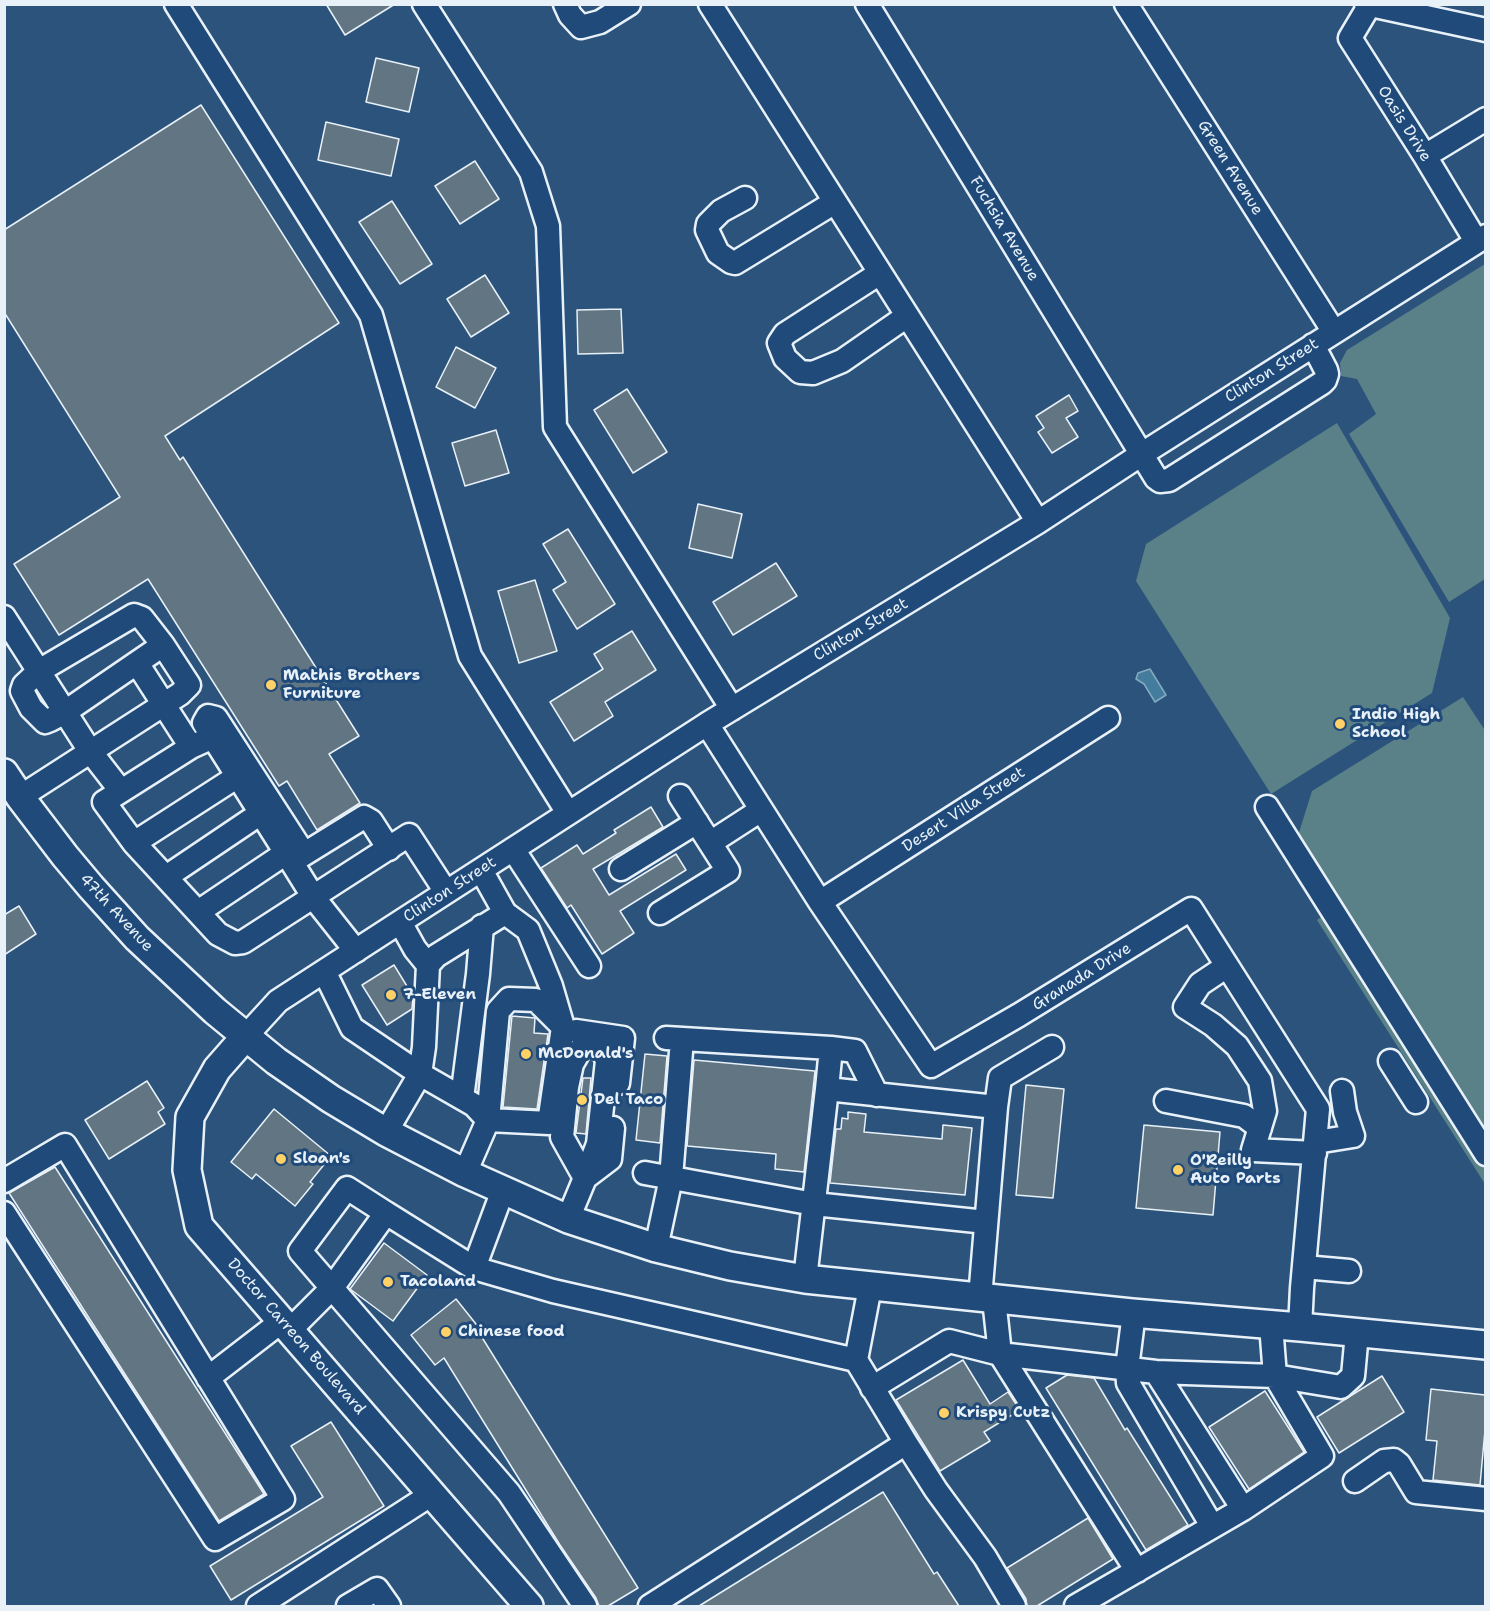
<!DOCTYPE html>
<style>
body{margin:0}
#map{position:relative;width:1490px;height:1611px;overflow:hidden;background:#2c537c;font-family:"Shantell Sans",sans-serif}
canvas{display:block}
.frame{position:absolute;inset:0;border:6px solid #e8f1f8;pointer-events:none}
</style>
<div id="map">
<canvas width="1490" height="1611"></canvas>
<div class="frame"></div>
</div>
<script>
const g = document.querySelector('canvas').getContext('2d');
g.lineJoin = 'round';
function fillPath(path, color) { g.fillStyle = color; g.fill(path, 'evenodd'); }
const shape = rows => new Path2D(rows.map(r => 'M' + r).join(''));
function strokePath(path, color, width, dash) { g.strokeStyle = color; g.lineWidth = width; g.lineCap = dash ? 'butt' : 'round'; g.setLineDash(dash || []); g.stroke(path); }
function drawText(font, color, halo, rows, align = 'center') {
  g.font = font + ' "Shantell Sans",sans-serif'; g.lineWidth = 6; g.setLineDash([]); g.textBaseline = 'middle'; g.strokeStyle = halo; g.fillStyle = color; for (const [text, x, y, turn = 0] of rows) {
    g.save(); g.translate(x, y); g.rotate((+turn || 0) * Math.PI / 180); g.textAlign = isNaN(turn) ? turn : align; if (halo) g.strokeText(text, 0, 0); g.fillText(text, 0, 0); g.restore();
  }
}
const green = shape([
 [1485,264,1485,579,1449,602,1349,434,1376,414,1357,379,1341,376,1340,363,1347,350],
 [1337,423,1450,618,1432,693,1271,794,1136,581,1146,544],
 [1463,697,1486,732,1485,1184,1317,920,1334,908,1296,842,1312,791]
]);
const water = shape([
 [1150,669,1166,695,1155,702,1144,684,1136,679,1138,673,1150,669]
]);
const building = shape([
 [326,4,395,4,345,35,326,4],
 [376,58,419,68,409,112,366,102,376,58],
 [201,105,339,323,165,436,180,460,183,457,359,736,329,754,360,803,317,830,287,781,279,786,148,579,59,635,14,564,120,497,4,312,4,230,201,105],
 [326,122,399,139,391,176,318,160,326,122],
 [475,161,499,199,460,224,435,186,475,161],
 [392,201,432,264,400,284,359,222,392,201],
 [485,275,509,313,471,337,447,299,485,275],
 [621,309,623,353,578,354,577,310,621,309],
 [456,347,496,368,475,408,436,387,456,347],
 [627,389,667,452,633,473,594,410,627,389],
 [1069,395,1078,411,1066,418,1078,437,1052,453,1038,432,1044,428,1036,416,1069,395],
 [496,430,509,473,465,486,452,443,496,430],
 [698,504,742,514,732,558,689,548,698,504],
 [568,529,615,604,577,629,553,590,566,582,543,544,568,529],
 [776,563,797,596,733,635,713,602,776,563],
 [535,580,557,651,519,663,498,591,535,580],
 [632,631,656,670,605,702,613,716,574,741,550,702,603,669,594,654,632,631],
 [651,807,663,827,593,869,609,895,676,854,686,870,620,911,634,933,602,954,571,905,567,908,541,868,577,845,583,854,616,833,614,830,651,807],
 [19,906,36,934,4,955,4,915,19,906],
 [394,965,413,996,412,1009,387,1025,362,985,394,965],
 [512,1016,535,1018,534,1033,548,1034,537,1109,503,1107,512,1016],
 [645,1054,667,1056,660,1143,636,1140,645,1054],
 [694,1060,815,1071,804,1172,775,1169,776,1154,687,1146,694,1060],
 [583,1078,591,1078,586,1134,576,1133,583,1078],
 [147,1081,164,1108,158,1112,165,1124,109,1159,85,1120,147,1081],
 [1026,1085,1064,1089,1053,1198,1016,1195,1026,1085],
 [274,1109,331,1156,310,1182,313,1184,295,1206,256,1174,252,1179,231,1162,274,1109],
 [848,1112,866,1114,864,1132,942,1139,943,1125,972,1128,965,1195,830,1183,836,1129,841,1129,842,1118,848,1119,848,1112],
 [1144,1125,1220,1132,1213,1215,1136,1208,1144,1125],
 [55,1167,264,1494,219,1521,9,1193,55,1167],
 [384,1243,427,1275,393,1321,350,1289,384,1243],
 [456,1299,480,1329,478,1331,638,1588,608,1606,599,1606,596,1598,560,1545,444,1358,435,1365,411,1335,456,1299],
 [963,1360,990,1404,1008,1392,1020,1410,984,1432,990,1441,940,1471,896,1400,963,1360],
 [1067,1375,1094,1378,1125,1430,1127,1428,1188,1525,1146,1550,1046,1388,1067,1375],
 [1382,1376,1404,1412,1339,1453,1317,1417,1382,1376],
 [1431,1389,1485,1395,1485,1430,1480,1485,1433,1480,1437,1441,1426,1440,1431,1389],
 [1265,1391,1304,1452,1249,1489,1209,1427,1265,1391],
 [331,1422,384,1506,231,1600,210,1566,323,1497,291,1446,331,1422],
 [883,1492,934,1574,937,1572,959,1606,699,1606,883,1492],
 [1088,1518,1113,1559,1037,1606,1027,1606,1026,1599,1007,1568,1088,1518]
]);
const minor = shape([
 [176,4,371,315,470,656,568,813],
 [424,4,531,172,548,226,555,427,732,709],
 [565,4,570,15,581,27,600,22,629,4],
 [710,4,1038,522],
 [867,4,1156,478,1160,481,1169,480,1322,383,1325,380,1327,374,1326,370,1313,345],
 [1126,4,1334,332],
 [1366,4,1486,30],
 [1369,6,1350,38,1425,156,1476,241],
 [1425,156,1486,119],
 [745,198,721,211,708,224,707,230,718,253,731,262,735,263,835,202],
 [880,273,785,334,779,343,785,358,800,372,813,373,842,361,907,316],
 [4,617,90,751,121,791],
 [137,663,191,747],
 [707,724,820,902,931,1066,1019,1015,1191,909,1318,1109,1302,1288,1300,1327],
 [213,737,191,747,104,802,134,843,218,934,235,943,243,942,409,835,446,892],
 [20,797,180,694,189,685,163,645,65,712,50,720,45,722,31,708,22,691,24,685,39,671,134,615,142,618,163,645],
 [1267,807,1486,1154],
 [134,843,238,776],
 [710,843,761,810],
 [513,849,589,966],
 [304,854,216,718,208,716,204,723,286,853,314,898,356,951],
 [293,861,364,817,371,821,389,849],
 [621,869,697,822],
 [481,870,505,913,528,930,551,986,563,1027,549,1123,488,1120,498,1011,509,999,536,1000,563,1027],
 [166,877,261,813],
 [820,902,1108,718],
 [198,912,286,853],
 [660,913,728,871,680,796],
 [400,922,415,949,428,965],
 [1227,966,1200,984,1185,1007,1213,1025,1237,1046,1260,1081,1265,1111,1253,1150,1315,1153],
 [324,971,352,1028,420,1074,386,1132],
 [576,1031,623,1038,618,1083],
 [246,1036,278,1001,400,922,707,724,1038,522,1142,454,1486,236],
 [666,1038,831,1048,827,1089],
 [589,1044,603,1051,607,1061,598,1144,585,1178,562,1137,567,1087,572,1064,580,1050,589,1044],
 [831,1048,855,1051,877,1095],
 [1390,1061,1416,1102],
 [462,1098,478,974,482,926],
 [1166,1101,1244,1116,1260,1128],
 [996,1107,1000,1078,1052,1047],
 [1316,1142,1353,1136,1345,1112,1342,1091],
 [465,1173,488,1120,474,1105,420,1074,424,1047,428,965,436,956,505,913],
 [645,1173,814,1204,986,1222],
 [4,1181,65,1145,283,1499,215,1539,4,1213],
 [386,1213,347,1188,300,1251,509,1493,585,1606],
 [568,1219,585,1178,610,1159,613,1128],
 [656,1248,671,1178,682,1039],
 [1304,1267,1349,1271],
 [474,1268,503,1190],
 [805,1279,827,1089,996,1107,980,1298],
 [994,1299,1000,1354,1137,1571],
 [1134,1313,1127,1368,1128,1383,1212,1526],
 [290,1330,332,1288,386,1213,474,1268,553,1291,856,1360],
 [1156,1372,1243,1509],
 [208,1378,282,1321],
 [872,1388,949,1341,1000,1354,1156,1372,1275,1376,1341,1387,1353,1376,1357,1333],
 [906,1443,936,1490,985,1557,1014,1606],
 [1355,1481,1384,1461,1394,1460,1399,1464,1416,1492,1486,1499],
 [258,1606,432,1494],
 [348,1606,377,1589,389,1606],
 [650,1606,906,1443,856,1360,870,1287],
 [1076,1606,1243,1509,1322,1456,1275,1376,1271,1325]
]);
const major = shape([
 [4,773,20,797,65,856,91,887,137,938,215,1011,276,1061,331,1099,386,1132,465,1173,568,1219,656,1248,730,1266,805,1279,1132,1313,1300,1327,1486,1345],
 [246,1036,217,1069,190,1117,187,1170,199,1226,529,1606]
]);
const markers = [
 [271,685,6,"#ffd166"],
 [1340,724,6,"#ffd166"],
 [391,995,6,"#ffd166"],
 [526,1054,6,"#ffd166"],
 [582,1100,6,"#ffd166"],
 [281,1159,6,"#ffd166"],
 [1178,1170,6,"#ffd166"],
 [388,1282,6,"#ffd166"],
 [446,1332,6,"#ffd166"],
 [944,1413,6,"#ffd166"]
];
const streetNames = [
 ["Oasis Drive",1404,124,58],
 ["Green Avenue",1230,168,58],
 ["Fuchsia Avenue",1004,229,59],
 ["Clinton Street",1272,371,-32],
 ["Clinton Street",861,630,-31],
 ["Desert Villa Street",964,810,-33],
 ["Clinton Street",450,890,-33],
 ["47th Avenue",116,913,47],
 ["Granada Drive",1082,977,-32],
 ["Doctor Carreon Boulevard",296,1337,49]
];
const poiNames = [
 ["Mathis Brothers",283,676],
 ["Furniture",283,694],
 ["Indio High",1352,715],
 ["School",1352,733],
 ["7-Eleven",403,995],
 ["McDonald's",538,1054],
 ["Del Taco",594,1100],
 ["Sloan's",293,1159],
 ["O'Reilly",1190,1161],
 ["Auto Parts",1190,1179],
 ["Tacoland",400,1282],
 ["Chinese food",458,1332],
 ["Krispy Cutz",956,1413]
];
fillPath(green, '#5a8187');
fillPath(water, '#437c9d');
strokePath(water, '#85abc1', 1.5);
fillPath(building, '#617583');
strokePath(building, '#e8f1f8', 1.5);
strokePath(minor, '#e8f1f8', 27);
strokePath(major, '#e8f1f8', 32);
strokePath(minor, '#1f4a7a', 22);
strokePath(major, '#1f4a7a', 27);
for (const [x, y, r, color] of markers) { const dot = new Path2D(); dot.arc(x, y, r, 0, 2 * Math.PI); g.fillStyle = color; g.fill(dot); strokePath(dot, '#1f4a7a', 2); }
drawText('16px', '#e8f1f8', '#1f4a7a', streetNames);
drawText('bold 16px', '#e8f1f8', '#1f4a7a', poiNames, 'left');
</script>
